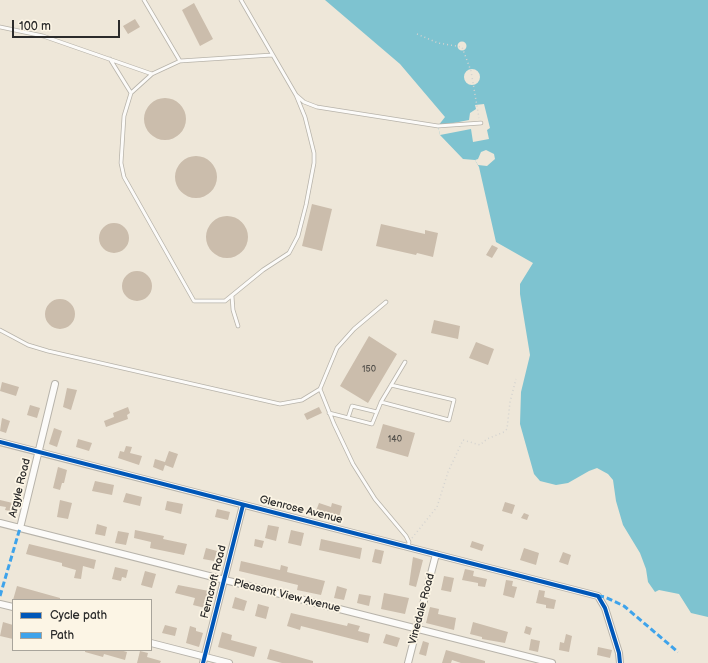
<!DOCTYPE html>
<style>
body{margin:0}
#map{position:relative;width:708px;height:663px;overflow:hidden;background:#eee7d9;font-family:"Balsamiq Sans",sans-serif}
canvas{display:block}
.legend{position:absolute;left:12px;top:599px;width:140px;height:52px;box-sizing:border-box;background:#fcf5e5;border:1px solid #a8a49b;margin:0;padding:5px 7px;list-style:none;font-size:12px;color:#2b2b2b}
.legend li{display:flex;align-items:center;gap:8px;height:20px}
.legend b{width:20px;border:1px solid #a8a49b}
.scale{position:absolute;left:12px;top:20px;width:108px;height:18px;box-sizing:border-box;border:2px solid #2b2b2b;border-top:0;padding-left:5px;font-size:12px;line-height:14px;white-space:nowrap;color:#2b2b2b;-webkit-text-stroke:3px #fcf5e5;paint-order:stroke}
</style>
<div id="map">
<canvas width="708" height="663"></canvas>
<ul class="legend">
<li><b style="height:5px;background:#0057b8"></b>Cycle path</li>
<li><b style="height:5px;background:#3ea3eb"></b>Path</li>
</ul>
<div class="scale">100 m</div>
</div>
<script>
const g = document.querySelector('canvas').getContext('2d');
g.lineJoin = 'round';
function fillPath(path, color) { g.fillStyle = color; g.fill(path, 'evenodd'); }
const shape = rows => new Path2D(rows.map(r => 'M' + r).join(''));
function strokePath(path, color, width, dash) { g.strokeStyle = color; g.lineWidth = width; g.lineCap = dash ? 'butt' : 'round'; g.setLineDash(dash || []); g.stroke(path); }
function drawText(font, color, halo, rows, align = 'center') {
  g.font = font + ' "Balsamiq Sans",sans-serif'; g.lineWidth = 3.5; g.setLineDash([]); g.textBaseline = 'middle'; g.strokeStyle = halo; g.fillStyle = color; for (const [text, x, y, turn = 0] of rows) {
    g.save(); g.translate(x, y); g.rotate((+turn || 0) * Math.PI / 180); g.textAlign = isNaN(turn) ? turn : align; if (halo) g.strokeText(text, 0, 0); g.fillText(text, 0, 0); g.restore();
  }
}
const water = shape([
 [325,0,708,0,708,617,691,613,679,594,659,590,655,592,648,582,646,569,640,553,623,525,616,501,613,480,608,474,597,468,589,471,568,483,556,485,540,481,534,474,520,424,521,392,530,355,520,294,520,284,533,263,496,242,479,167,475,160,463,159,440,135,438,126,445,117,400,64]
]);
const pier = shape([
 '457.5 46a4.5 4.5 0 1 1 9 0a4.5 4.5 0 1 1-9 0Z',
 '464 77a8 8 0 1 1 16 0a8 8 0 1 1-16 0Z',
 [484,104,490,128,487,130,489,139,473,142,471,129,440,135,438,126,469,120,470,113,476,109,475,105],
 [486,150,494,154,495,159,487,166,478,165,475,160,478,159,481,152]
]);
const building = shape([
 [194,3,213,39,200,46,182,10],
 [135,19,140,27,128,34,123,26],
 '144 119a21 21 0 1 1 42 0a21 21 0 1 1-42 0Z',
 '175 177a21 21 0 1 1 42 0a21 21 0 1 1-42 0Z',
 [312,204,332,209,322,251,302,246],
 '206 237a21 21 0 1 1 42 0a21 21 0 1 1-42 0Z',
 '99 238a15 15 0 1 1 30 0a15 15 0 1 1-30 0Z',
 [381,224,425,234,425,230,438,233,433,257,417,253,416,255,376,246],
 [492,245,498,248,492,258,486,255],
 '122 286a15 15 0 1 1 30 0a15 15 0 1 1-30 0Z',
 '45 314a15 15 0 1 1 30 0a15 15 0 1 1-30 0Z',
 [434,320,460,326,458,339,431,333],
 [369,336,397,354,368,403,340,386],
 [476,342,494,349,488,365,469,358],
 [2,382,19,387,16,396,0,391],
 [67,388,77,390,71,410,63,407],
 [30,405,40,408,37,418,27,415],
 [128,407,130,413,127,415,128,419,106,427,104,421,114,417,113,413],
 [319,407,322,413,307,420,304,414],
 [2,418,10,421,6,433,0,431],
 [383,424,415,433,408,457,376,448],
 [54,428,62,431,57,447,49,444],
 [78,439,92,443,89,451,76,447],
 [126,446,132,447,130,453,142,456,139,465,118,458,120,451,124,452],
 [169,451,178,454,173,468,165,465,163,471,153,467,155,459,165,462],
 [58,467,67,470,64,483,62,483,60,490,53,488],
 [95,481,114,485,112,495,92,491],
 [126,493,142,497,140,506,123,502],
 [0,500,17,504,15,512,5,510,6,507,0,506],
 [60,500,72,503,68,519,57,517],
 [167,501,183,504,181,514,165,510],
 [505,502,515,505,512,514,502,511],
 [319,503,331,507,332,503,342,506,339,518,316,511],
 [217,509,230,512,228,520,215,517],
 [524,513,529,515,527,520,521,518],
 [97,524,107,527,105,536,95,534],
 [268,525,279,527,276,541,265,538],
 [135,530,164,536,163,539,187,544,184,555,150,548,151,542,134,538],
 [291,530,304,533,301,546,288,543],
 [118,531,129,533,126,545,115,543],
 [255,539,264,541,262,548,254,546],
 [321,539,362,548,360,559,319,550],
 [472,541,484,545,482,551,470,547],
 [29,544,96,560,94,569,83,566,81,579,74,578,76,570,62,566,62,563,26,554],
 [206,548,217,551,214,561,203,559],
 [524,548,539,553,536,565,520,560],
 [375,549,384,551,381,564,372,562],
 [563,552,571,555,568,565,559,562],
 [413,557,423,560,416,587,409,585],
 [241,561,280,570,281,565,288,567,287,572,291,573,325,581,321,595,297,590,298,585,239,571],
 [115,567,128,570,126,578,122,577,121,581,112,579],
 [465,569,474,571,473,576,487,579,485,587,478,586,478,583,462,580],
 [145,571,156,574,152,588,141,585],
 [444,576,454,578,451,592,441,590],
 [506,580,513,581,512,586,517,587,514,598,503,595],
 [178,585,209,591,206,602,211,603,209,609,193,605,195,598,175,593],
 [17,586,60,598,60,600,13,600],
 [337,586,347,589,344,600,334,598],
 [539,590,545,591,544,597,556,600,554,609,546,608,546,605,536,603],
 [384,593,409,598,405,614,381,609],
 [359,594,371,596,369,606,357,603],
 [235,597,247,601,244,611,232,608],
 [258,604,269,607,266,619,255,616],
 [430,607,439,609,438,614,456,618,454,630,426,623],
 [291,613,347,626,348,623,360,626,358,631,370,634,368,643,301,626,300,630,287,626],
 [3,622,13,625,13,639,0,636],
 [473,622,508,632,505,643,482,639,482,637,470,634],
 [165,625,177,628,175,636,162,633],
 [190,626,196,628,196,631,203,633,199,647,186,643],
 [526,626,532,628,530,635,524,633],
 [222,632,232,635,231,640,257,647,254,657,218,647],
 [386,634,400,638,397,647,383,643],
 [566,634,572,636,569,652,559,650,560,642,564,643],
 [531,639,540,641,538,652,529,650],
 [423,641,429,643,426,656,419,654],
 [598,647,612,650,610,658,597,655],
 [270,649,313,661,313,663,282,663,267,659],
 [85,650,120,650,127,652,125,660,104,654,103,657,85,652],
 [446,650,485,661,485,663,461,663,452,660,451,663,442,663],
 [140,651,148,653,147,657,161,661,160,663,137,663]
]);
const path = shape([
 [417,34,438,43,462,47,471,71,479,118],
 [412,538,437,507,448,472,463,440,480,445,487,439,504,432,507,429,510,402,516,379]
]);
const service = shape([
 [144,0,180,61],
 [241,0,296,95,304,102,317,107,438,126,481,123],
 [0,27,43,36,152,74,180,61,272,55],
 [110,59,131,93],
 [152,74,131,93,124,116,121,163,124,177,194,301,225,301,263,270,289,253,298,236,306,205,314,163,314,153,305,117,296,95],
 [232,296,233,310,238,326],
 [0,330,28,345,48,351,280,404,302,400,320,389,337,348,354,329,386,302],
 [320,389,334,424,353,464,375,499,406,536,409,542,408,547],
 [381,402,405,362],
 [329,413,372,424,381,402,449,420,454,400,391,385],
 [348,418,352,406,377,412]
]);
const minor = shape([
 [0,442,598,596,605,608,619,653,620,663],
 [0,523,552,663],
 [20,528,55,384],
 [0,604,13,607],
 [151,643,229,663],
 [203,663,243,505],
 [408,663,436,554]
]);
const quiet = shape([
 [0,596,20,528],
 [598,596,605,597,624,606,678,652]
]);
const cycleway = shape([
 [0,442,598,596,605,608,619,653,620,663],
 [203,663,243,505]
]);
const numberNames = [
 ["150",369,370],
 ["140",395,440]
];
const streetNames = [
 ["Argyle Road",20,488,-76],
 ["Glenrose Avenue",301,510,14],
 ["Ferncroft Road",214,582,-76],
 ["Pleasant View Avenue",287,596,14],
 ["Vinedale Road",422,609,-75]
];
fillPath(water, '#7ec3d0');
fillPath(pier, '#eee7d9');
fillPath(building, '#cbbdac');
strokePath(service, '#b7b3aa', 4.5);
strokePath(minor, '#b7b3aa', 8);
strokePath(path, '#d4d3d0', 1.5, [1, 3]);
strokePath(service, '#fcfbf9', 3);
strokePath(minor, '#fcfbf9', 6);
strokePath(quiet, '#3ea3eb', 3, [6, 3]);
strokePath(cycleway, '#0057b8', 4);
drawText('9px', '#53504b', null, numberNames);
drawText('11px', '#2b2b2b', '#fcf5e5', streetNames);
</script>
